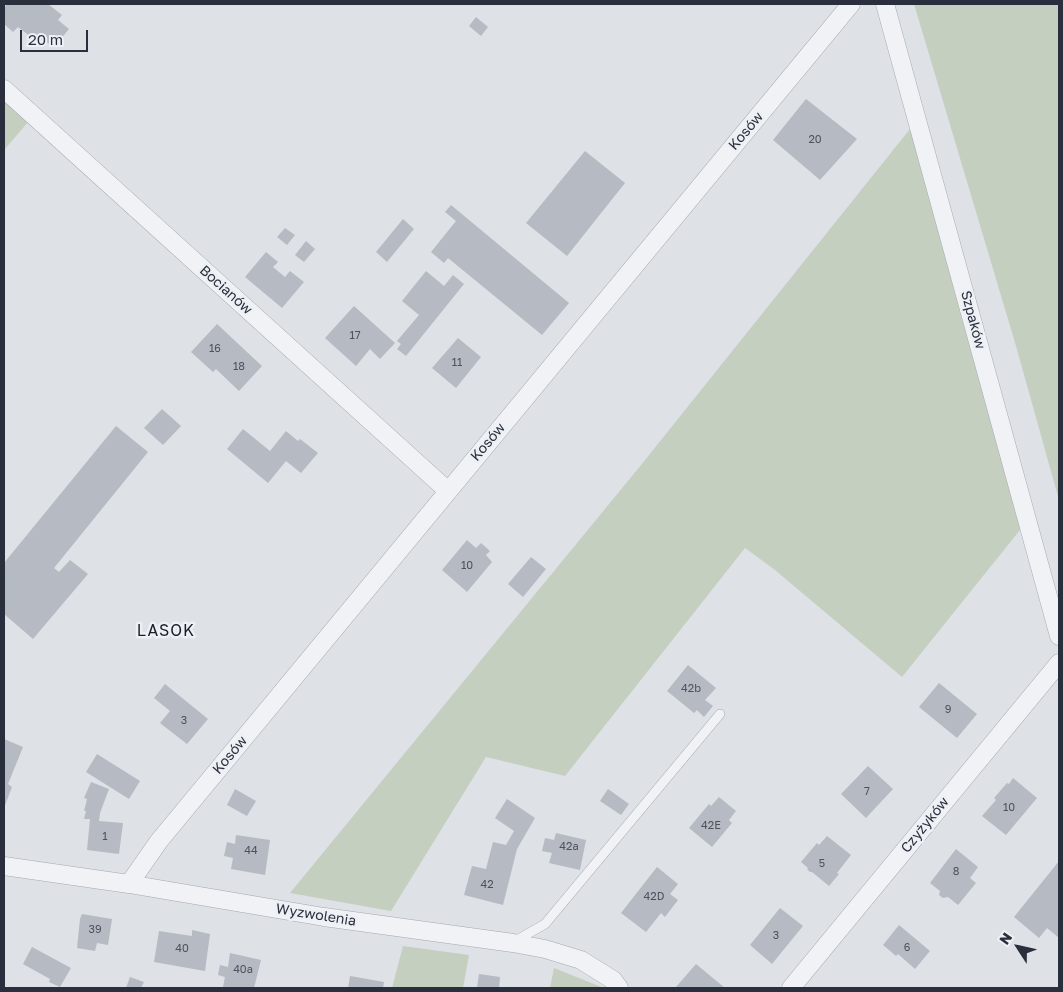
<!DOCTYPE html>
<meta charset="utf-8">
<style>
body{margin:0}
#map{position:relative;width:1063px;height:992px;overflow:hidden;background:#dee1e6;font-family:"Golos Text",sans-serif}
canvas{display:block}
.frame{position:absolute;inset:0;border:5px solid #292f3c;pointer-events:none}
.north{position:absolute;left:993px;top:922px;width:50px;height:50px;-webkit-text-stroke:4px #edf0f4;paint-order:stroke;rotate:305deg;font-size:14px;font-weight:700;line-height:20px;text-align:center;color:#292f3c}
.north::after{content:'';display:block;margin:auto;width:18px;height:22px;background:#292f3c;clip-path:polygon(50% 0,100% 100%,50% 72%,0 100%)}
.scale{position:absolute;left:20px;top:30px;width:68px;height:22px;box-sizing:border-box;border:2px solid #292f3c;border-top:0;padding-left:6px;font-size:15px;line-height:18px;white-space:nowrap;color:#292f3c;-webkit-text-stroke:4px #edf0f4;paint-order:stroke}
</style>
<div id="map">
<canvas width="1063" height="992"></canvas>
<div class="frame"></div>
<div class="north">N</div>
<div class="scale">20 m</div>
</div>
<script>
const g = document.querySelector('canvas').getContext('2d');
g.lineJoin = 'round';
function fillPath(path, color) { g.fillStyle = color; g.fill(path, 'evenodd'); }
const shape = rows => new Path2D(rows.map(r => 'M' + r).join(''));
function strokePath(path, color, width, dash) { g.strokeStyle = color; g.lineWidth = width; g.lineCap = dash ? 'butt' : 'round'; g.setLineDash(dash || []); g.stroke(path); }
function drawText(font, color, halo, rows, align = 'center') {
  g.font = font + ' "Golos Text",sans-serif'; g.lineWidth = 5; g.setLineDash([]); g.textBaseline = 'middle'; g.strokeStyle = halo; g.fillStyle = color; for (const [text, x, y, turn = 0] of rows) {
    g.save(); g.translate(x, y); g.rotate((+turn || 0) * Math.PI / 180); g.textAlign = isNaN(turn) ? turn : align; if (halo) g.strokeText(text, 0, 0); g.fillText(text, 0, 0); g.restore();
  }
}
const green = shape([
 [914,4,1059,4,1059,500,1016,346],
 [4,99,29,121,4,150],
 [910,129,1024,525,902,677,775,570,745,548,565,776,486,757,391,911,290,893,641,465],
 [403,946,469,955,463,988,392,988],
 [554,968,604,988,550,988]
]);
const building = shape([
 [7,4,48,4,62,15,58,20,69,29,54,47,42,39,39,43,18,27,13,32,4,24,4,8],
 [476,17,488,27,481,36,469,26],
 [806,99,857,139,820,180,773,140],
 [585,151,625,183,567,256,526,223],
 [451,205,569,303,542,335,448,258,444,263,431,252,456,221,445,212],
 [403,219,414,229,387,262,376,252],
 [285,228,295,235,287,245,277,237],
 [306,241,315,249,304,262,295,255],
 [266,252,278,262,273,267,285,277,290,271,304,282,282,308,245,277],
 [426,271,444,286,453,275,464,284,406,356,397,349,401,344,397,341,419,315,402,301],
 [354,306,395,343,380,359,370,349,356,366,325,338],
 [217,324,262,366,239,391,216,369,213,372,191,352],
 [458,338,481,357,456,388,432,368],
 [162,409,181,426,163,445,144,428],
 [116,426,148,452,54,568,59,572,70,560,88,574,33,639,4,614,4,563],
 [243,429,270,451,286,431,298,441,300,439,318,453,301,473,286,461,268,483,227,449],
 [467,540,476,548,481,543,490,551,486,555,492,562,467,592,442,570],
 [531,557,546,569,523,597,508,584],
 [688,665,716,688,705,700,713,706,704,717,697,710,694,713,667,691],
 [939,683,977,714,957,738,919,707],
 [165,684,208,719,187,744,160,723,170,711,154,698],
 [4,739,23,747,8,784,12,787,4,808],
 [97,754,140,781,129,799,86,772],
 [868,766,893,789,866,818,841,794],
 [1013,778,1037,798,1006,835,982,816,996,800,994,798,1007,783,1009,784],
 [91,782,109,789,100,813,99,821,123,823,119,854,87,850,90,819,84,819,86,811,84,811,87,799,84,798],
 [235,789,256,801,247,816,227,805],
 [608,789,629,804,621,815,600,801],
 [719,797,736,811,729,820,732,823,712,847,689,828,709,804,711,806],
 [507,799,535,818,517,849,503,905,464,895,472,866,486,869,493,842,506,845,514,831,495,818],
 [556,833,586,840,580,870,549,863,552,853,542,851,545,838,554,840],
 [236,835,270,840,265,875,231,869,233,858,224,856,227,842,235,844],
 [827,836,851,855,837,873,839,874,829,886,812,872,810,872,807,869,808,868,801,862,817,843,819,845],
 [956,849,978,867,970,878,976,883,958,905,948,897,943,898,939,895,940,891,930,883],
 [1059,861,1059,938,1047,928,1039,938,1014,917],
 [657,867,678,884,670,894,678,900,665,917,661,913,646,932,621,913],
 [780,908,803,926,772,964,750,945],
 [82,914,112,919,108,945,97,943,95,951,77,948,80,919],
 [899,925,930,951,915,969,898,954,896,956,883,945],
 [192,930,210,934,205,971,154,962,159,931,192,936],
 [32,947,71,968,60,987,49,982,50,979,23,964],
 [230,953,261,960,254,988,228,988,223,987,225,977,218,975,220,965,228,967],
 [696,964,725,988,678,988,676,987],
 [479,974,500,977,499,988,477,988],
 [350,976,384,982,383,988,348,988],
 [130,977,144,982,141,988,126,988]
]);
const service = shape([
 [515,941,545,924,720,714]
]);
const minor = shape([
 [885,4,1059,636],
 [4,89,448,491],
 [4,866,129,884,324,917,513,943,545,949,581,960,613,980,619,988],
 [129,884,159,841,851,4],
 [791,988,1059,663]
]);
const numberNames = [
 ["20",815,140],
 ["17",355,336],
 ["16",215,349],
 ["11",457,363],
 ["18",239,367],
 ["10",467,566],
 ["42b",691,689],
 ["9",948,710],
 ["3",184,721],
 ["7",867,792],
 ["10",1009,808],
 ["42E",711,826],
 ["1",105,837],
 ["42a",569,847],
 ["44",251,851],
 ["5",822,864],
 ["8",956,872],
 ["42",487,885],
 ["42D",654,897],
 ["39",95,930],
 ["3",776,936],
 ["6",907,948],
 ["40",182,949],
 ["40a",243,970]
];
const streetNames = [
 ["Kosów",746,131,-50],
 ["Bocianów",226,290,42],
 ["Szpaków",973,320,75],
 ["Kosów",488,442,-50],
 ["Kosów",230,755,-50],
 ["Czyżyków",925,825,-51],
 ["Wyzwolenia",316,915,9]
];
const quarterNames = [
 ["LASOK",166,631]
];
fillPath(green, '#c4cfc0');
fillPath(building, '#b6bac2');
strokePath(service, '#a4a8b0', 10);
strokePath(minor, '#a4a8b0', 19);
strokePath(service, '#f0f2f5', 9);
strokePath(minor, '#f0f2f5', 18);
drawText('11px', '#4c525e', null, numberNames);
drawText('14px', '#292f3c', '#edf0f4', streetNames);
g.letterSpacing = '1px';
drawText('16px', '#1b212c', '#edf0f4', quarterNames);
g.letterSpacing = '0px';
</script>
